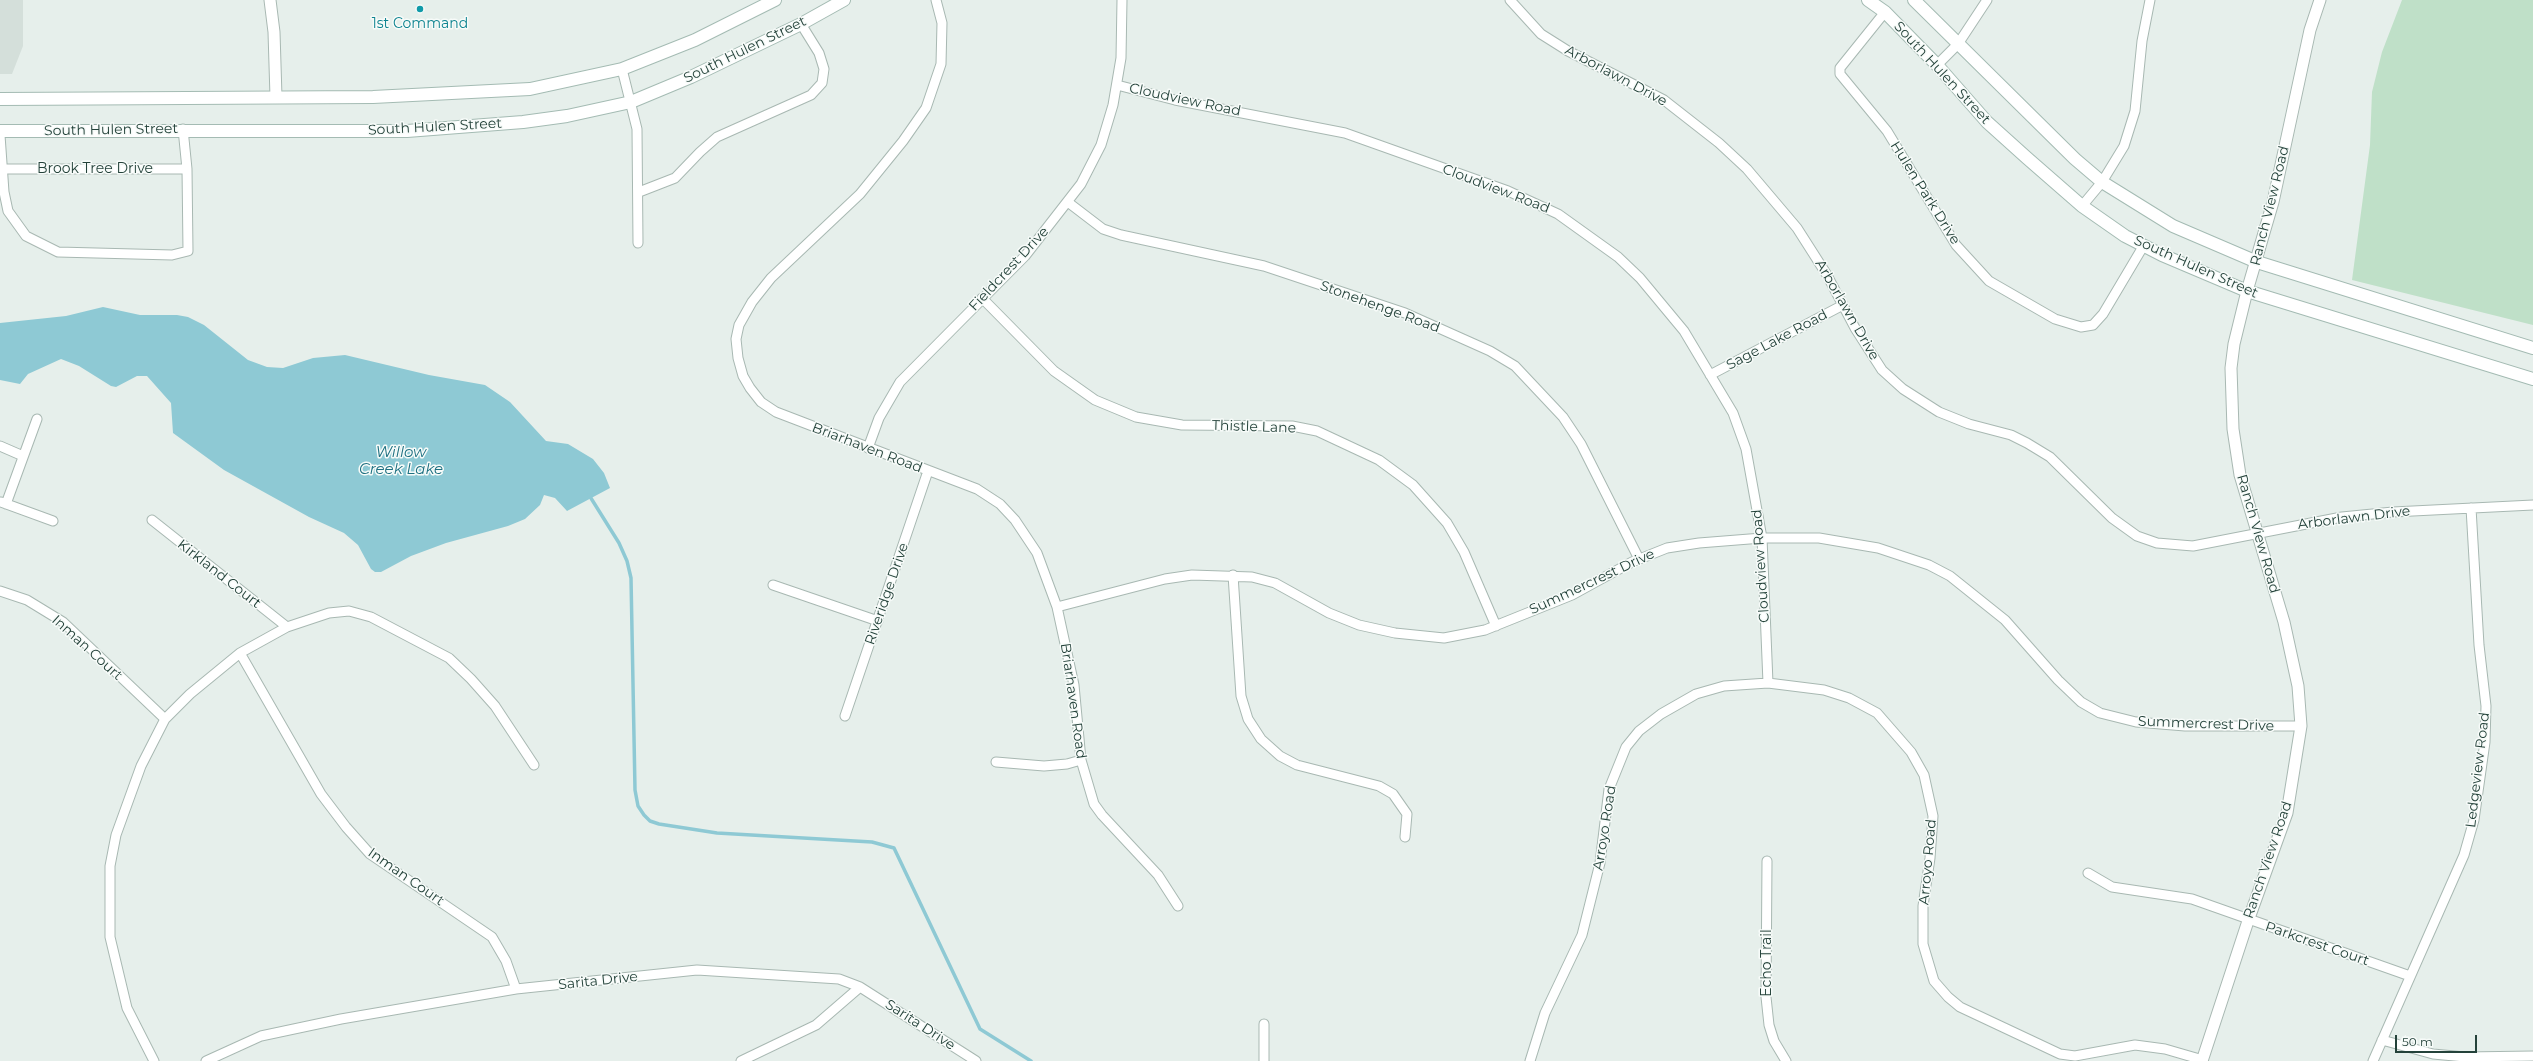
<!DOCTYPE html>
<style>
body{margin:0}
#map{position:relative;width:2533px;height:1061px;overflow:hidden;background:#e6efeb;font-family:Montserrat,sans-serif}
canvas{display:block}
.scale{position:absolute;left:2395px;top:1035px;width:82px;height:18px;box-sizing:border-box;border:2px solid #24423a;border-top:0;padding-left:5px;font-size:12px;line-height:14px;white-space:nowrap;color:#24423a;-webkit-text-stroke:3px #f7fbf9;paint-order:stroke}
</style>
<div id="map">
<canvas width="2533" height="1061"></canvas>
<div class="scale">50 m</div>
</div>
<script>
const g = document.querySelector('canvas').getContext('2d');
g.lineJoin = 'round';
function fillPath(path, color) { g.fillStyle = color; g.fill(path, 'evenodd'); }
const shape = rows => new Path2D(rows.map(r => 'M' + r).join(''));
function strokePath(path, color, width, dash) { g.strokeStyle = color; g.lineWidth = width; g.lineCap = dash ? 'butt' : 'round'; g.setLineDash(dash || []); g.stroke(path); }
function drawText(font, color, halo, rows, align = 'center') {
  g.font = font + ' Montserrat,sans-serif'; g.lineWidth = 3; g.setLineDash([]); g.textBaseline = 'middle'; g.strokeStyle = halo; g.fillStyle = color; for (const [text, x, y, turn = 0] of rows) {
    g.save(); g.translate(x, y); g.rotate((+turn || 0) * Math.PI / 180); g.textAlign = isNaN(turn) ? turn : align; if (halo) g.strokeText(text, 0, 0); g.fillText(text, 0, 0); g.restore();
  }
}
const built = shape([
 [0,0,23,0,23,46,12,74,0,74]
]);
const green = shape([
 [2402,0,2533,0,2533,325,2352,280,2370,145,2372,92,2382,52]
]);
const water = shape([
 [103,307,140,315,177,315,188,317,204,325,248,360,267,367,283,368,313,358,345,355,429,375,485,385,510,402,546,441,568,444,593,459,604,473,610,488,567,511,555,498,544,495,540,505,525,519,508,526,446,543,411,556,381,572,375,572,371,569,358,545,344,533,309,517,224,470,173,433,171,403,147,376,137,376,116,387,111,386,79,366,61,359,28,374,20,384,0,380,0,323,66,316]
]);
const stream = shape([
 [589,495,619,543,627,561,631,578,635,790,638,806,644,815,650,821,659,824,717,833,872,842,894,848,980,1029,1031,1061]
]);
const minor = shape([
 [936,0,942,23,941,64,926,108,903,141,860,194,771,278,752,302,739,325,736,339,738,358,743,376,750,388,761,402,776,412,977,489,1000,504,1015,520,1037,553,1057,607,1074,685,1081,760,1094,804,1102,815,1158,875,1178,906],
 [1510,0,1541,34,1568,51,1664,100,1719,143,1747,169,1797,228,1827,275,1855,328,1882,370,1903,389,1939,412,1969,424,2011,435,2027,443,2050,457,2112,518,2137,536,2157,543,2193,546,2342,517,2393,512,2533,505],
 [1885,12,1840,68,1840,74,1887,131,1956,245,1989,281,2055,319,2081,327,2093,325,2103,314,2144,245],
 [1937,65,1958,44,1987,0],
 [622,69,637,129,638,243],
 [1117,85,1175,100,1345,133,1508,191,1558,214,1618,257,1640,278,1684,331,1733,413,1746,449,1762,538,1768,683],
 [0,135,4,192,8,211,26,236,58,252,172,255,188,251,187,169,183,129],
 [3,169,187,169],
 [639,192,675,178,700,152,717,137,811,95,822,83,824,69,819,53,801,24],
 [1069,203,1103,229,1121,235,1264,266,1405,313,1490,351,1515,366,1563,417,1581,444,1639,559],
 [2082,206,2102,182,2124,146,2135,111,2142,41,2150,0],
 [982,298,1054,371,1095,400,1136,417,1182,425,1292,426,1317,431,1379,460,1413,485,1447,523,1464,552,1496,626],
 [1710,375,1843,305],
 [0,446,23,456],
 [868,448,879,418,900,382,1025,256,1081,184,1101,145,1113,105,1121,58,1122,0],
 [1,502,53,521],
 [6,504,37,419],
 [152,520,287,627],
 [1233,575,1241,696,1248,719,1261,739,1280,756,1297,765,1379,786,1393,794,1407,814,1405,837],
 [773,585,878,621],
 [0,591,27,600,63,622,165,719],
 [1057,607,1165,579,1192,575,1252,577,1275,583,1329,613,1359,625,1395,633,1444,638,1485,630,1572,595,1632,562,1667,548,1699,543,1762,538,1819,538,1878,548,1929,565,1950,576,2005,620,2058,680,2081,702,2100,713,2136,722,2185,726,2301,726],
 [240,653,321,794,346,827,370,854,492,937,506,961,516,989],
 [845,716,928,471],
 [996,762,1044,766,1067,764,1081,760],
 [1767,861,1766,997,1769,1025,1774,1041,1786,1061],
 [2088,873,2112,887,2192,899,2410,976],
 [1264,1024,1264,1061],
 [2382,1040,2433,1054,2465,1057,2533,1056],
 [154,1061,127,1008,110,937,110,866,116,835,141,766,165,719,190,694,240,653,287,627,329,613,349,611,371,617,449,658,471,679,495,706,534,765],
 [206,1061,261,1036,341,1019,516,989,697,970,839,979,860,987,976,1061],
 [741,1061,816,1025,860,987],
 [1530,1061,1545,1013,1582,935,1600,863,1609,789,1626,747,1639,731,1661,714,1696,694,1724,686,1768,683,1824,690,1849,698,1877,713,1911,752,1924,775,1933,816,1930,858,1923,906,1923,944,1934,981,1948,997,1960,1007,2060,1054,2075,1056,2135,1045,2165,1049,2203,1060],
 [2373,1061,2464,855,2474,820,2485,742,2486,706,2479,645,2471,508]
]);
const tertiary = shape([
 [270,0,274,32,276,97],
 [2202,1061,2248,921,2287,813,2301,726,2298,686,2284,622,2240,475,2233,429,2231,368,2234,344,2247,291,2273,202,2310,30,2320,0]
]);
const secondary = shape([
 [1868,0,1885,12,1937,65,1987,122,2027,158,2082,206,2125,236,2162,255,2247,291,2533,379],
 [1914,0,2075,159,2102,182,2173,226,2257,262,2533,348],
 [0,99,373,97,530,89,622,69,695,40,775,0],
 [0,131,407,131,523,122,567,116,631,102,691,77,801,24,844,0]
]);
const markers = [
 [420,9,4,"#0f9aa8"]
];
const cultureNames = [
 ["1st Command",420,24]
];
const streetNames = [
 ["South Hulen Street",745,50,-26],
 ["South Hulen Street",1942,73,47],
 ["Arborlawn Drive",1616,76,28],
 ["Cloudview Road",1185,100,12],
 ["South Hulen Street",435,127,-3],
 ["South Hulen Street",111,130,-1],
 ["Brook Tree Drive",95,169],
 ["Cloudview Road",1496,189,21],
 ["Hulen Park Drive",1925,193,58],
 ["Ranch View Road",2270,206,-76],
 ["South Hulen Street",2196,267,24],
 ["Fieldcrest Drive",1009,269,-47],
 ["Stonehenge Road",1380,307,20],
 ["Arborlawn Drive",1847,310,60],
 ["Sage Lake Road",1777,340,-28],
 ["Thistle Lane",1254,427,2],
 ["Briarhaven Road",867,448,21],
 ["Arborlawn Drive",2354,518,-7],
 ["Ranch View Road",2258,534,74],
 ["Cloudview Road",1761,566,-94],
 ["Kirkland Court",219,574,38],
 ["Summercrest Drive",1592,582,-25],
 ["Riveridge Drive",887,594,-71],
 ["Inman Court",87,648,42],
 ["Briarhaven Road",1073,701,82],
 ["Summercrest Drive",2206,724,2],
 ["Ledgeview Road",2478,770,-83],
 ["Arroyo Road",1605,828,-81],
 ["Ranch View Road",2268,860,-71],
 ["Arroyo Road",1928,862,-85],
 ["Inman Court",406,877,35],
 ["Parkcrest Court",2317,944,19],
 ["Echo Trail",1767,963,-90],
 ["Sarita Drive",598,981,-6],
 ["Sarita Drive",920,1025,33]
];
const waterNames = [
 ["Willow",401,453],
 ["Creek Lake",401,470]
];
fillPath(built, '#d4dfda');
fillPath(green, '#bfe0c8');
fillPath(water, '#8ec9d4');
strokePath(stream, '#8ec9d4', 3.5);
strokePath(minor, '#a8b8b2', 11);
strokePath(tertiary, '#a8b8b2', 13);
strokePath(secondary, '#a4bbb3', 14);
strokePath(minor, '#fff', 9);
strokePath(tertiary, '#fff', 11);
strokePath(secondary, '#fff', 12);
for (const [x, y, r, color] of markers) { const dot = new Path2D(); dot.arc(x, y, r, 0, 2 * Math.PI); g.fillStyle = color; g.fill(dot); strokePath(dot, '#f7fbf9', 1.5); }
drawText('14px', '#0d838f', '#f7fbf9', cultureNames);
drawText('14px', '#24423a', '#f7fbf9', streetNames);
drawText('italic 15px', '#1c6f80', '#f7fbf9', waterNames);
</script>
